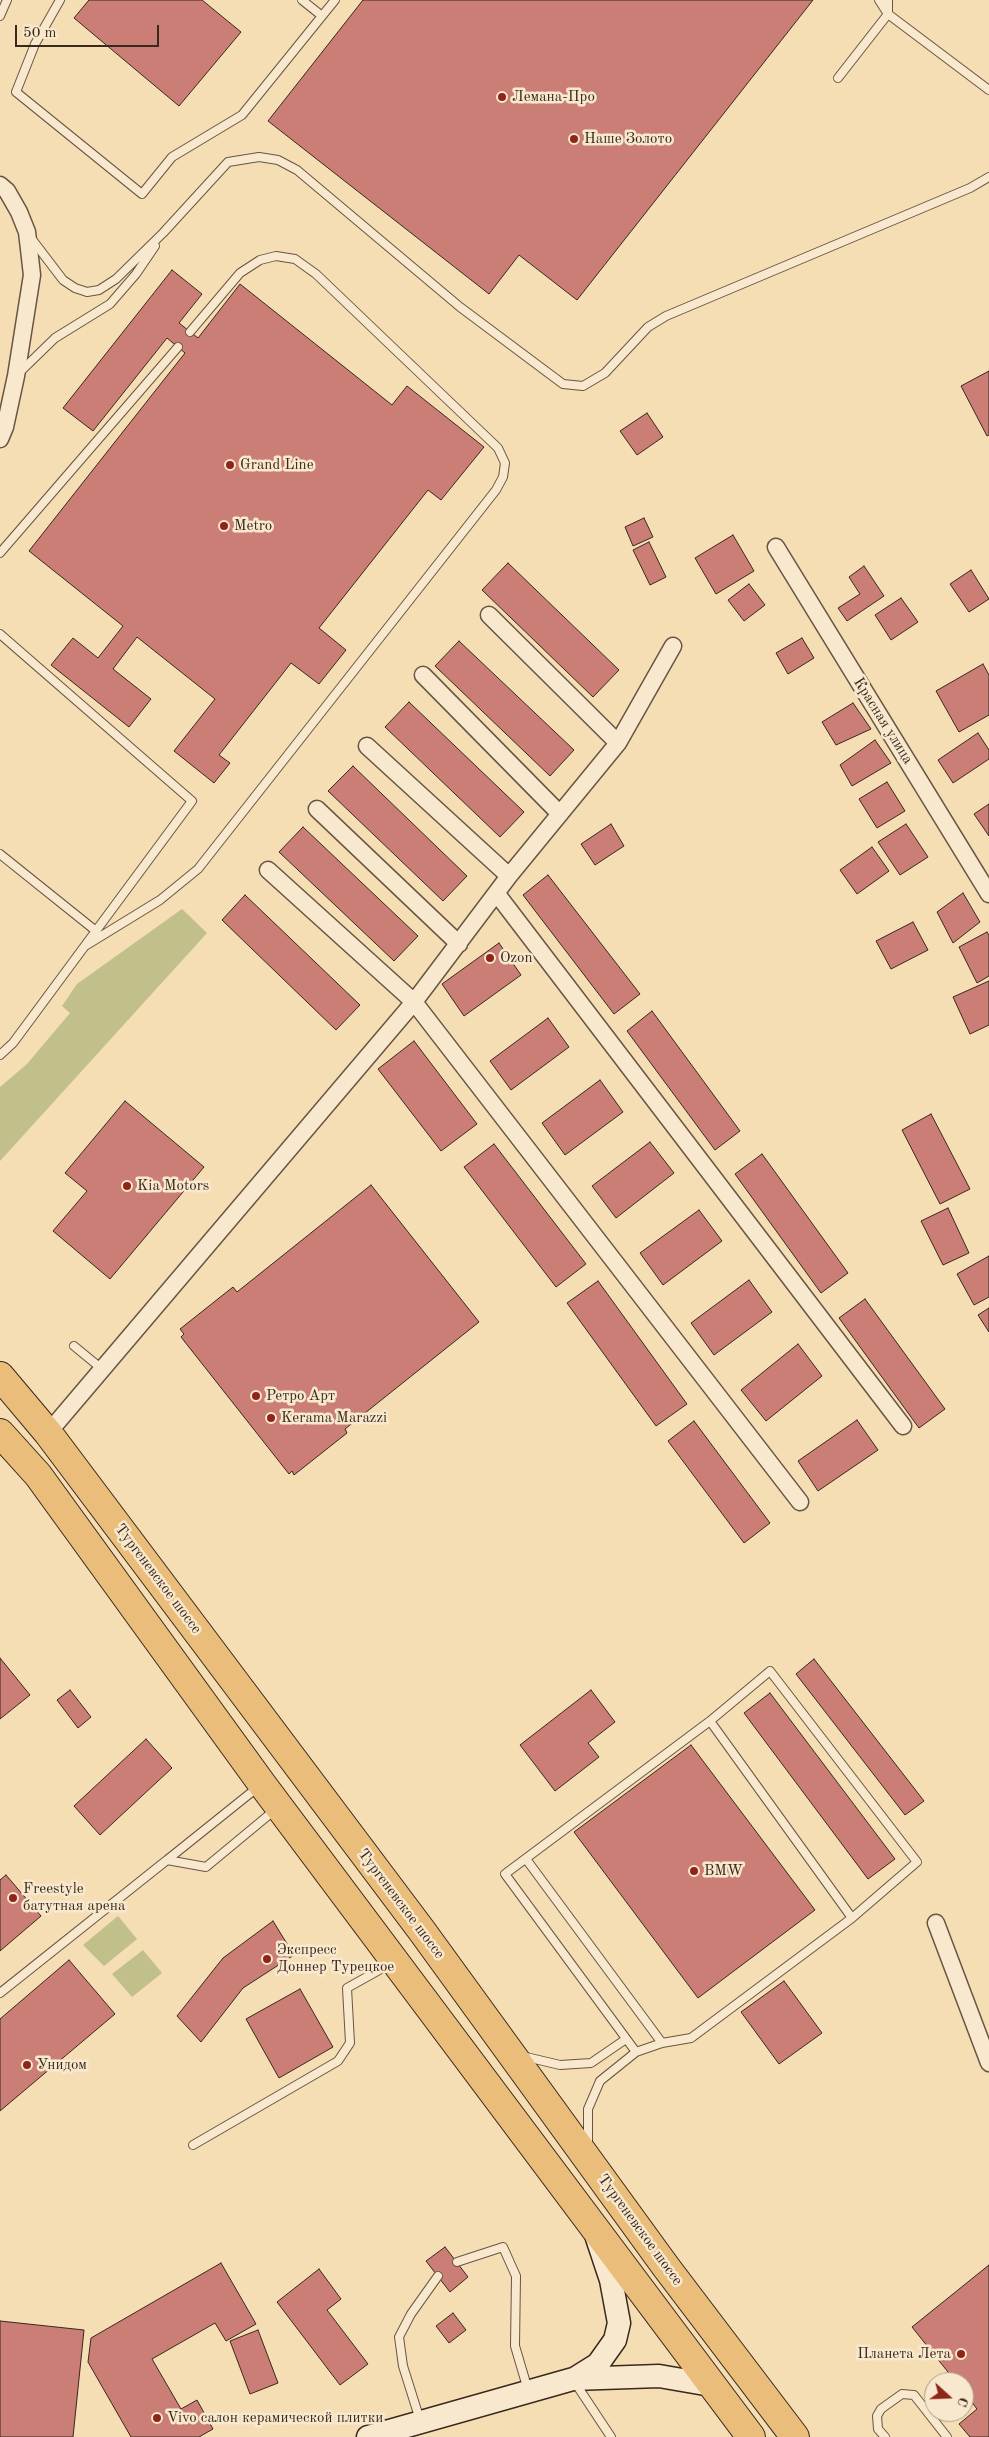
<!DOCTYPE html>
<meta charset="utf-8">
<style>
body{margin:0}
#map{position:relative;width:989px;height:2437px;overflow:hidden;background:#f5ddb4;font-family:"Old Standard TT",serif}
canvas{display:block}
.north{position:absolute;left:924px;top:2372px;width:50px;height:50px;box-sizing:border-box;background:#f8e9ce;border:1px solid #ac9c87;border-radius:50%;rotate:110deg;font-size:14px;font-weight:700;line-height:20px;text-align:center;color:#39281d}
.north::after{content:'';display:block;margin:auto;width:18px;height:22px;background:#8f2418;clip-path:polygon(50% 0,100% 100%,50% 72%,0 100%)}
.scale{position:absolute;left:15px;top:25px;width:144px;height:22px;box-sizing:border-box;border:2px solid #39281d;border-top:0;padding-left:6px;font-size:15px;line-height:18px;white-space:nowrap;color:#39281d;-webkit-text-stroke:4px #f8e9ce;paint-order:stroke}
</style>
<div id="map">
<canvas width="989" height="2437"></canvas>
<div class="north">С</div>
<div class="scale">50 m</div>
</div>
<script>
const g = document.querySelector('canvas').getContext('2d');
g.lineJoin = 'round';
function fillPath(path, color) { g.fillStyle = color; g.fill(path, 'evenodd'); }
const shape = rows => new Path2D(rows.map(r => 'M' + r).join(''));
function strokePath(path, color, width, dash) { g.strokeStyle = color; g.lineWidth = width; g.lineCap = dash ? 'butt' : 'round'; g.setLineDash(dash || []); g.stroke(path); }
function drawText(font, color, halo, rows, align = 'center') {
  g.font = font + ' "Old Standard TT",serif'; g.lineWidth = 5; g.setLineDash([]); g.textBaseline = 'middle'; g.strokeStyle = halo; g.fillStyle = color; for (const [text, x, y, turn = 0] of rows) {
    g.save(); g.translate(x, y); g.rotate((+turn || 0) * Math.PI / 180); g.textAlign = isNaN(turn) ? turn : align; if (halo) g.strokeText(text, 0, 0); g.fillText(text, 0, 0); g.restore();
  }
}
const green = shape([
 [182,909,207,933,0,1161,0,1087,27,1064,70,1013,62,1006,77,984],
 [118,1916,137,1939,104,1966,83,1945],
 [143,1950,162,1973,132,1997,112,1974]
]);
const building = shape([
 [89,0,202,0,241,32,179,106,74,18,89,0],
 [363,0,813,0,577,300,519,255,489,294,268,121,363,0],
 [172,270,202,294,179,323,198,338,240,284,392,405,407,386,484,447,441,500,428,490,319,628,346,650,319,684,291,663,219,755,230,763,214,783,174,751,215,699,137,637,113,669,151,699,129,727,51,665,73,638,98,658,123,626,29,551,185,353,167,338,93,431,63,408,172,270],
 [989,371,989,435,987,436,961,386,989,371],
 [647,413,663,437,637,455,620,431,647,413],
 [644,518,653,537,633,546,625,527,644,518],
 [733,535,754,571,716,594,695,558,733,535],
 [649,542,666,577,650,585,633,550,649,542],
 [508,563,619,670,593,697,482,590,508,563],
 [864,566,884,596,847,621,838,608,860,594,849,577,864,566],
 [971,570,989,599,969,612,950,584,971,570],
 [749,584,765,605,744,621,728,600,749,584],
 [901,598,918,622,891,640,875,615,901,598],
 [802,638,814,658,788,674,776,653,802,638],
 [459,641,574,750,550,776,435,666,459,641],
 [983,664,989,675,989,715,959,732,936,691,983,664],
 [409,702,524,812,500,837,385,727,409,702],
 [853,703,871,729,836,745,822,722,853,703],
 [978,733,989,750,989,759,953,783,938,760,978,733],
 [875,740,891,763,852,786,840,765,875,740],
 [353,766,467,876,443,901,328,791,353,766],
 [887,782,905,811,877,828,859,799,887,782],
 [989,804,989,836,974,814,989,804],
 [611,824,624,846,595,865,581,844,611,824],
 [906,824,928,857,900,875,878,842,906,824],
 [303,827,418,936,394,961,279,852,303,827],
 [872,847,889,871,857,894,840,870,872,847],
 [548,875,640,994,614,1014,523,895,548,875],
 [963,893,980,922,953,943,937,912,963,893],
 [245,895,360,1005,336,1030,222,920,245,895],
 [913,922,928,950,891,969,876,941,913,922],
 [987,932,989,935,989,976,977,983,959,947,987,932],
 [499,943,521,975,464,1016,442,984,499,943],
 [989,981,989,1025,970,1034,953,997,989,981],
 [652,1011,740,1131,715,1150,627,1031,652,1011],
 [548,1018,569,1047,511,1090,490,1061,548,1018],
 [414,1041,477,1124,441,1151,378,1069,414,1041],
 [600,1080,623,1112,565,1155,542,1123,600,1080],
 [125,1101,204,1167,110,1279,53,1231,87,1191,65,1173,125,1101],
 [931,1114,970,1189,940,1204,902,1130,931,1114],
 [650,1142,674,1173,616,1218,592,1186,650,1142],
 [494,1144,586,1264,556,1287,464,1167,494,1144],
 [762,1154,848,1273,821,1293,735,1174,762,1154],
 [371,1185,479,1322,345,1429,347,1433,294,1475,292,1471,289,1474,181,1337,184,1334,180,1329,233,1287,237,1292,371,1185],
 [948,1208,969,1253,943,1265,921,1221,948,1208],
 [699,1210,722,1241,663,1285,640,1253,699,1210],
 [989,1256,989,1297,974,1305,957,1274,989,1256],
 [749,1280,772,1312,714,1355,691,1323,749,1280],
 [598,1281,687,1404,656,1426,567,1303,598,1281],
 [865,1299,945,1409,919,1428,839,1318,865,1299],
 [989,1308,989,1332,978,1315,989,1308],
 [798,1344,822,1376,766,1421,741,1390,798,1344],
 [857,1420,878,1450,818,1491,798,1461,857,1420],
 [694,1421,770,1523,744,1543,668,1441,694,1421],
 [0,1658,30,1695,0,1719,0,1658],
 [814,1659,924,1801,905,1815,796,1674,814,1659],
 [70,1690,91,1717,78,1728,57,1700,70,1690],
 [591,1690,615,1722,588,1743,599,1757,555,1791,520,1745,591,1690],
 [770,1693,895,1859,868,1879,744,1713,770,1693],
 [146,1739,172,1768,100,1835,74,1806,146,1739],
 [691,1745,815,1910,698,1998,574,1832,691,1745],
 [6,1875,41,1916,0,1951,0,1880,6,1875],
 [273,1921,294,1955,243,1988,201,2042,177,2016,223,1958,273,1921],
 [69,1960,115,2014,0,2111,0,2019,69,1960],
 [784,1981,822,2033,779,2064,741,2012,784,1981],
 [300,1989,333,2047,279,2078,246,2019,300,1989],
 [445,2247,468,2277,450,2292,426,2261,445,2247],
 [221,2263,256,2324,226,2341,215,2323,152,2359,181,2409,197,2400,213,2429,199,2437,131,2437,88,2362,91,2338,221,2263],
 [989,2265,989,2437,970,2437,959,2424,977,2409,964,2392,964,2382,956,2382,912,2327,989,2265],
 [319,2269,341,2299,327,2310,368,2364,340,2385,277,2302,319,2269],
 [453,2313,466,2330,449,2343,436,2326,453,2313],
 [0,2321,84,2330,73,2437,0,2437,0,2321],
 [258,2330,278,2383,250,2394,230,2341,258,2330]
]);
const lane = shape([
 [60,0,35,44,16,92,142,194,172,157,242,115,322,16],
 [302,0,322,16,335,0],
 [879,0,888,14,989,90],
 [0,16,7,0],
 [838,78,888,14,888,0],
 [31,238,63,280,75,288,87,292,99,290,116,279,163,233,228,162,259,157,278,160,297,170,460,307,563,384,583,386,605,373,648,327,666,316,970,188,989,177],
 [19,373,55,338,110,304,136,274,155,246],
 [0,553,178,347],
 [0,634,192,801,13,1043,0,1055],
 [0,854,96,931],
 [85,946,160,900,198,869,496,490,503,477,505,463,498,448,316,274,295,259,276,256,260,260,240,273,190,332],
 [74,1346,102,1369],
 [710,1721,852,1918],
 [526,1859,662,2043],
 [167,1860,258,1787],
 [0,1993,167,1860,206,1867,276,1809],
 [522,2056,560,2065,591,2063,626,2039],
 [193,2145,338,2061,350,2043,347,1988,390,1964],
 [588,2146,588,2109,600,2081,636,2052,662,2043,691,2038,852,1918,917,1862,770,1671,710,1721,505,1874,636,2052],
 [457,2262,503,2247,516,2276,515,2346,528,2390],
 [574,2381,611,2437],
 [420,2420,403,2366,399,2337,411,2314,438,2276],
 [885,2437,878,2429,877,2416,881,2409,902,2394,914,2395,947,2437]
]);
const street = shape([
 [0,185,7,191,19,212,27,232,32,275,16,376,5,427,0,439],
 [776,547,989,894],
 [489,615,618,743],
 [423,675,560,814],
 [367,746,509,876],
 [317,809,459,944],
 [268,870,414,1002,800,1502],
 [497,894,903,1426],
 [48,1433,414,1002,509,876,618,743,673,646],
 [936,1923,989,2063]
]);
const secondary = shape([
 [574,2379,598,2364,615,2340,619,2323,611,2280,597,2238],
 [368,2437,573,2379,659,2376,711,2385]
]);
const highway = shape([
 [0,1376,48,1433,422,1931,666,2267,795,2437],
 [0,1433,38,1475,262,1784,751,2437]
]);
const markers = [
 [502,97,5,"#8f2418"],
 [574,139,5,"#8f2418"],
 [230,465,5,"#8f2418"],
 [224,526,5,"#8f2418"],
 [490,958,5,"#8f2418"],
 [127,1186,5,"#8f2418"],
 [256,1396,5,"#8f2418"],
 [271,1418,5,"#8f2418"],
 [694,1871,5,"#8f2418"],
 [13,1898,5,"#8f2418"],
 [267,1959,5,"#8f2418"],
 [27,2065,5,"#8f2418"],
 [961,2354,5,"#8f2418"],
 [157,2418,5,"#8f2418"]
];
const poiNames = [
 ["Лемана-Про",512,97],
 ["Наше Золото",584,139],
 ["Grand Line",240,465],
 ["Metro",234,526],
 ["Ozon",500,958],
 ["Kia Motors",137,1186],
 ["Ретро Арт",266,1396],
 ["Kerama Marazzi",281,1418],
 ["BMW",704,1871],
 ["Freestyle",23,1889],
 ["батутная арена",23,1906],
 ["Экспресс",277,1950],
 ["Доннер Турецкое",277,1967],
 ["Унидом",37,2065],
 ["Планета Лета",951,2354,"right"],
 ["Vivo салон керамической плитки",167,2418]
];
const streetNames = [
 ["Красная улица",883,721,58],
 ["Тургеневское шоссе",158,1579,53],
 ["Тургеневское шоссе",401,1904,53],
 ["Тургеневское шоссе",640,2230,54]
];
fillPath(green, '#c1bf8a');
fillPath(building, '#cb7e75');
strokePath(building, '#39281d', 1);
strokePath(lane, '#685543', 10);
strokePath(street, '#685543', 19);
strokePath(secondary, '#39281d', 25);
strokePath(highway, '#39281d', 30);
strokePath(lane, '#f8e9ce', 8);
strokePath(street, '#f8e9ce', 16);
strokePath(secondary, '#f8e9ce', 22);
strokePath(highway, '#eabe7a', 28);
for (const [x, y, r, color] of markers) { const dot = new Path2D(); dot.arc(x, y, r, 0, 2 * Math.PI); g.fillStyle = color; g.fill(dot); strokePath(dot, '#f8e9ce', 2); }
drawText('15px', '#39281d', '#f8e9ce', poiNames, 'left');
drawText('15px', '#39281d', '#f8e9ce', streetNames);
</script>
